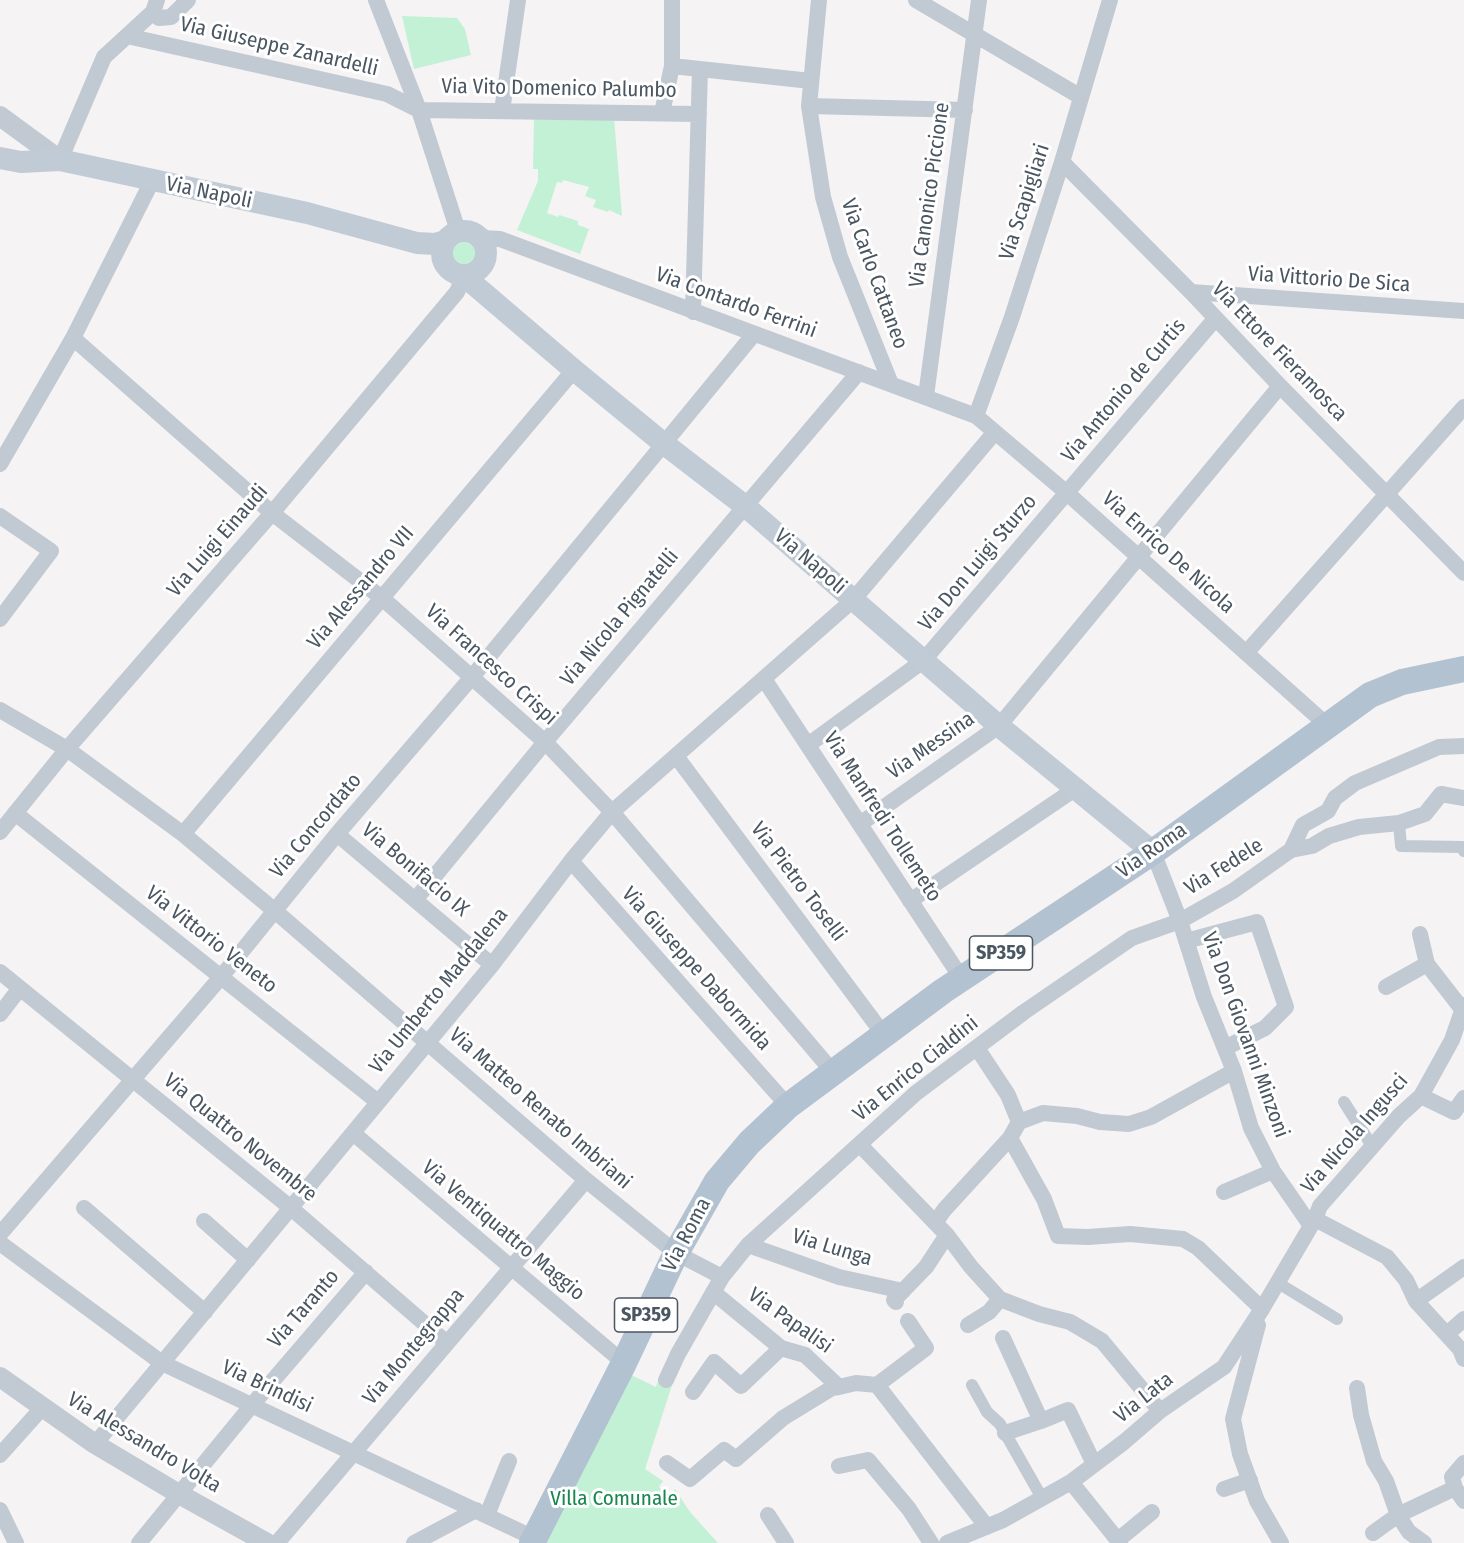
<!DOCTYPE html>
<style>
body{margin:0}
canvas{display:block;background:#f5f3f3}
</style>
<canvas width="1464" height="1543"></canvas>
<script>
const g = document.querySelector('canvas').getContext('2d');
g.lineJoin = 'round';
function fillPath(path, color) { g.fillStyle = color; g.fill(path, 'evenodd'); }
const shape = rows => new Path2D(rows.map(r => 'M' + r).join(''));
function strokePath(path, color, width, dash) { g.strokeStyle = color; g.lineWidth = width; g.lineCap = dash ? 'butt' : 'round'; g.setLineDash(dash || []); g.stroke(path); }
function drawText(font, color, halo, rows, align = 'center') {
  g.font = font + ' "Fira Sans Condensed",sans-serif'; g.lineWidth = 6; g.setLineDash([]); g.textBaseline = 'middle'; g.strokeStyle = halo; g.fillStyle = color; for (const [text, x, y, turn = 0] of rows) {
    g.save(); g.translate(x, y); g.rotate((+turn || 0) * Math.PI / 180); g.textAlign = isNaN(turn) ? turn : align; if (halo) g.strokeText(text, 0, 0); g.fillText(text, 0, 0); g.restore();
  }
}
const green = shape([
 [402,16,457,18,465,29,471,55,414,69],
 [534,117,614,117,622,216,609,210,608,212,593,207,596,200,585,196,589,187,563,180,562,183,557,182,547,213,558,217,559,215,578,221,578,225,589,229,580,254,517,230,538,181,538,169,533,169],
 '453 253a11 11 0 1 1 22 0a11 11 0 1 1-22 0Z',
 [629,1374,656,1387,659,1378,672,1385,645,1469,663,1481,659,1487,669,1496,675,1489,690,1512,718,1543,542,1543]
]);
const pedestrian = shape([
 [1399,823,1401,846,1463,847,1464,851],
 [1344,1102,1372,1146],
 [1278,1283,1337,1319],
 [972,1385,987,1412,1000,1424,1042,1498]
]);
const minor = shape([
 [157,0,153,12,159,18,171,17,188,0],
 [376,0,419,110,458,231],
 [819,0,809,106,823,197,840,257,891,384],
 [916,0,1081,97],
 [127,36,387,94,419,110,699,114],
 [672,66,811,81],
 [809,106,965,110],
 [502,111,518,0],
 [662,113,672,66,672,0],
 [60,160,104,57,153,12],
 [1062,162,1191,292,1280,386,1464,573],
 [481,238,500,239,976,416,1067,493,1328,726],
 [1191,292,1464,311],
 [693,312,700,69],
 [73,338,272,513,382,598,545,742,612,812,833,1072],
 [926,396,979,0],
 [976,416,1012,317,1062,162,1110,0],
 [0,464,73,338,152,181],
 [0,516,51,551,0,619],
 [1246,653,1464,407],
 [764,679,962,979],
 [0,710,67,749,183,834,275,911,586,1180,676,1253,722,1277],
 [808,745,923,661,1215,319],
 [676,756,884,1035],
 [15,813,378,1102],
 [860,824,999,726,1280,386],
 [0,832,67,749,272,513,457,292,464,276],
 [183,834,574,370],
 [337,834,492,965],
 [1291,850,1303,825,1328,811,1335,798,1355,783,1439,747,1464,746],
 [1153,852,1180,921,1204,997,1234,1071,1251,1128,1273,1171,1311,1226],
 [571,861,788,1106],
 [415,900,545,742,859,372],
 [910,901,1075,789],
 [1420,934,1427,964,1462,1009],
 [1186,941,1257,922,1286,1007,1265,1028,1225,1048],
 [0,972,291,1208,447,1343],
 [1386,987,1427,964],
 [0,1014,20,988],
 [977,1048,1008,1095,1019,1122],
 [1421,1096,1454,1112,1464,1098],
 [353,1133,624,1363],
 [1010,1138,1044,1199,1058,1236,1088,1237,1130,1234,1183,1239,1198,1248,1262,1309],
 [860,1145,947,1235,971,1267,1000,1299,1039,1314,1070,1322,1102,1341,1160,1411],
 [1224,1192,1273,1171],
 [84,1208,205,1312],
 [1315,1219,1387,1257,1406,1280,1416,1301],
 [204,1221,248,1260],
 [935,1223,944,1210,1010,1138,1019,1122,1043,1113,1077,1116,1100,1122,1129,1124,1151,1117,1234,1071],
 [0,1234,221,977,337,834,472,677,754,334],
 [0,1243,162,1363,534,1538],
 [748,1245,839,1277,903,1291],
 [1464,1267,1416,1301,1460,1349,1464,1359],
 [713,1292,781,1348,805,1355,839,1387,856,1383,877,1385,987,1527],
 [896,1302,894,1300,926,1267,947,1235],
 [968,1325,989,1312,1000,1299],
 [1258,1325,1233,1419,1240,1454,1257,1501,1281,1543],
 [1447,1334,1464,1319],
 [1003,1338,1041,1421,1068,1410,1094,1464],
 [666,1380,678,1354,722,1277,748,1245,916,1093,1024,1012,1132,938,1180,921,1233,891,1291,850,1312,846,1329,836,1359,827,1399,823,1425,814,1441,794,1464,798],
 [877,1385,926,1348,908,1321],
 [1357,1388,1361,1415,1374,1461,1386,1481,1398,1515,1409,1532,1424,1543],
 [693,1392,714,1362,741,1386,781,1348],
 [1005,1433,1041,1421],
 [95,1444,492,965,571,861,612,812,853,600,995,432],
 [0,1455,42,1408],
 [667,1463,690,1479,724,1450,736,1459,783,1418,832,1388,839,1387],
 [1464,1463,1452,1477,1455,1488,1464,1501],
 [839,1466,868,1460,909,1509,931,1543],
 [1071,1482,1120,1543],
 [1224,1489,1250,1480],
 [0,1510,16,1543],
 [487,1515,509,1461],
 [768,1515,786,1543],
 [1373,1533,1398,1515,1455,1488],
 [1118,1540,1152,1512],
 [139,1543,252,1405,366,1272],
 [277,1543,586,1180],
 [414,1543,476,1510],
 [947,1543,1003,1520,1071,1482,1124,1442,1160,1411,1224,1367,1262,1309,1315,1219,1320,1206,1399,1116,1421,1096,1452,1040,1464,1005]
]);
const tertiary = shape([
 [0,116,60,160],
 [0,1377,95,1444,179,1494,267,1543]
]);
const secondary = shape([
 [0,158,21,162,60,160,307,213,417,243,435,244,445,241],
 '442 253a22 22 0 1 1 44 0a22 22 0 1 1-44 0Z',
 [464,276,574,370,663,443,745,506,999,726,1153,852]
]);
const primary = shape([
 [532,1543,624,1363,676,1253,717,1181,749,1143,788,1106,943,991,1153,852,1370,695,1402,682,1464,669]
]);
const shields = [
 [1001,953,63],
 [646,1315,63]
];
const shieldNames = [
 ["SP359",1001,953],
 ["SP359",646,1315]
];
const streetNames = [
 ["Via Giuseppe Zanardelli",279,47,13],
 ["Via Vito Domenico Palumbo",559,89,1],
 ["Via Napoli",209,193,12],
 ["Via Canonico Piccione",930,195,-82],
 ["Via Scapigliari",1025,202,-72],
 ["Via Carlo Cattaneo",874,274,70],
 ["Via Vittorio De Sica",1329,280,4],
 ["Via Contardo Ferrini",736,303,20],
 ["Via Ettore Fieramosca",1279,352,46],
 ["Via Antonio de Curtis",1124,391,-50],
 ["Via Luigi Einaudi",218,541,-49],
 ["Via Enrico De Nicola",1168,553,42],
 ["Via Napoli",810,562,41],
 ["Via Don Luigi Sturzo",978,563,-50],
 ["Via Alessandro VII",361,588,-50],
 ["Via Nicola Pignatelli",620,618,-50],
 ["Via Francesco Crispi",491,665,42],
 ["Via Messina",931,746,-35],
 ["Via Manfredi Tollemeto",882,817,57],
 ["Via Concordato",316,826,-50],
 ["Via Roma",1152,851,-35],
 ["Via Fedele",1224,867,-32],
 ["Via Bonifacio IX",415,870,40],
 ["Via Pietro Toselli",798,882,53],
 ["Via Vittorio Veneto",211,940,38],
 ["Via Giuseppe Dabormida",696,969,48],
 ["Via Umberto Maddalena",439,991,-51],
 ["Via Don Giovanni Minzoni",1245,1035,70],
 ["Via Enrico Cialdini",916,1069,-39],
 ["Via Matteo Renato Imbriani",540,1109,41],
 ["Via Nicola Ingusci",1355,1134,-49],
 ["Via Quattro Novembre",240,1138,39],
 ["Via Ventiquattro Maggio",503,1231,40],
 ["Via Roma",687,1235,-62],
 ["Via Lunga",832,1248,17],
 ["Via Taranto",304,1309,-49],
 ["Via Papalisi",790,1321,35],
 ["Via Montegrappa",414,1347,-50],
 ["Via Brindisi",267,1387,25],
 ["Via Lata",1144,1398,-38],
 ["Via Alessandro Volta",144,1443,31]
];
const parkNames = [
 ["Villa Comunale",614,1499]
];
fillPath(green, '#c3f1d5');
strokePath(pedestrian, '#c1cad2', 12);
strokePath(minor, '#c1cad2', 16);
strokePath(tertiary, '#c1cad2', 20);
strokePath(secondary, '#c1cbd6', 22);
strokePath(primary, '#b3c2d1', 26);
for (const [x, y, w] of shields) { const box = new Path2D(); box.roundRect(x - w / 2, y - 17, w, 34, 4.5); g.fillStyle = '#fff'; g.fill(box); strokePath(box, '#4a5661', 1.5); }
drawText('bold 20px', '#4a5661', null, shieldNames);
drawText('21px', '#4a5661', '#fff', streetNames);
drawText('21px', '#17864f', '#fff', parkNames);
</script>
